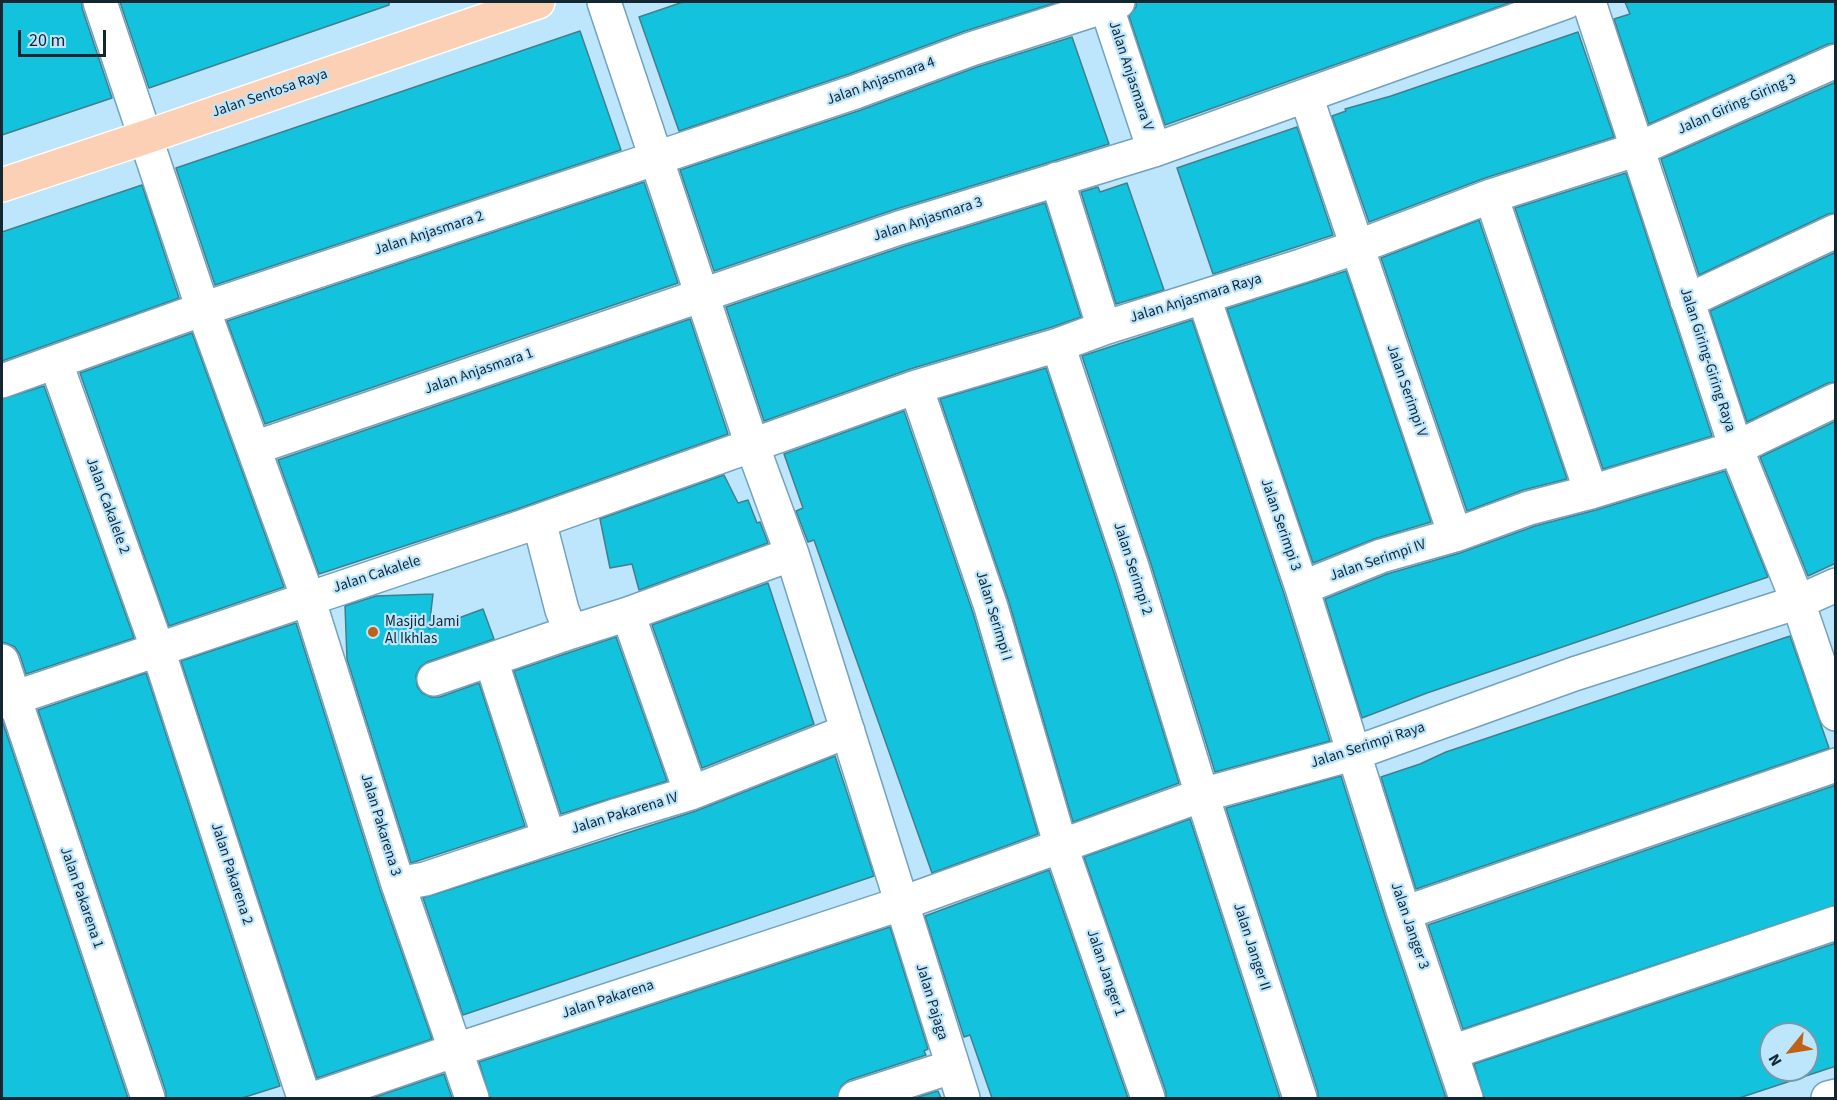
<!DOCTYPE html>
<style>
body{margin:0}
#map{position:relative;width:1837px;height:1100px;overflow:hidden;background:#bde5fc;font-family:"Source Sans 3",sans-serif}
canvas{display:block}
.frame{position:absolute;inset:0;border:3px solid #122731;pointer-events:none}
.north{position:absolute;left:1759px;top:1022px;width:60px;height:60px;box-sizing:border-box;background:#bde5fc;border:2px solid #7999ab;border-radius:50%;rotate:240deg;font-size:16px;font-weight:700;line-height:24px;text-align:center;color:#122731}
.north::after{content:'';display:block;margin:auto;width:21px;height:27px;background:#bf6215;clip-path:polygon(50% 0,100% 100%,50% 72%,0 100%)}
.scale{position:absolute;left:18px;top:30px;width:88px;height:27px;box-sizing:border-box;border:3px solid #122731;border-top:0;padding-left:8px;font-size:18px;line-height:21px;white-space:nowrap;color:#122731;-webkit-text-stroke:4px #bde5fc;paint-order:stroke}
</style>
<div id="map">
<canvas width="1837" height="1100"></canvas>
<div class="frame"></div>
<div class="north">N</div>
<div class="scale">20 m</div>
</div>
<script>
const g = document.querySelector('canvas').getContext('2d');
g.lineJoin = 'round';
function fillPath(path, color) { g.fillStyle = color; g.fill(path, 'evenodd'); }
const shape = rows => new Path2D(rows.map(r => 'M' + r).join(''));
function strokePath(path, color, width, dash) { g.strokeStyle = color; g.lineWidth = width; g.lineCap = dash ? 'butt' : 'round'; g.setLineDash(dash || []); g.stroke(path); }
function drawText(font, color, halo, rows, align = 'center') {
  g.font = font + ' "Source Sans 3",sans-serif'; g.lineWidth = 4.5; g.setLineDash([]); g.textBaseline = 'middle'; g.strokeStyle = halo; g.fillStyle = color; for (const [text, x, y, turn = 0] of rows) {
    g.save(); g.translate(x, y); g.rotate((+turn || 0) * Math.PI / 180); g.textAlign = isNaN(turn) ? turn : align; if (halo) g.strokeText(text, 0, 0); g.fillText(text, 0, 0); g.restore();
  }
}
const building = shape([
 [2,2,82,2,82,8,112,98,2,135,2,2],
 [120,2,389,2,389,5,149,88,120,2],
 [683,2,1058,2,965,31,849,74,679,131,639,17,683,2],
 [1136,2,1512,2,1165,125,1129,16,1136,7,1136,2],
 [1625,2,1836,2,1836,43,1828,44,1649,124,1614,19,1630,14,1625,2],
 [580,31,621,150,215,285,176,168,580,31],
 [1578,32,1614,137,1485,178,1369,222,1332,116,1346,111,1345,109,1391,96,1578,32],
 [1072,37,1109,144,893,210,714,271,680,170,861,110,977,67,1072,37],
 [1836,82,1836,213,1828,214,1699,275,1661,159,1836,82],
 [1297,127,1333,235,1213,274,1177,168,1297,127],
 [1626,173,1712,436,1603,469,1515,208,1626,173],
 [644,182,678,283,265,424,227,321,644,182],
 [1127,183,1164,290,1116,304,1081,192,1098,187,1100,192,1127,183],
 [142,185,179,298,2,361,2,232,142,185],
 [1045,203,1081,317,1052,327,910,369,764,421,726,307,905,246,1045,203],
 [1479,220,1567,479,1523,490,1467,511,1381,258,1479,220],
 [1836,252,1836,382,1828,383,1747,422,1710,311,1836,252],
 [1346,271,1431,522,1374,539,1313,563,1227,309,1346,271],
 [690,319,728,434,517,509,319,574,278,460,690,319],
 [1192,320,1284,594,1330,741,1215,772,1151,564,1082,356,1192,320],
 [192,333,284,587,169,626,80,373,192,333],
 [1046,368,1115,576,1179,783,1073,822,1009,602,940,399,1046,368],
 [44,386,134,638,26,674,20,655,15,647,6,643,2,643,2,399,44,386],
 [904,411,973,613,1038,834,932,873,814,540,808,542,796,511,803,508,784,454,904,411],
 [1836,421,1836,563,1808,576,1760,457,1836,421],
 [1725,471,1768,577,1427,693,1362,718,1325,599,1387,574,1460,553,1535,526,1596,510,1725,471],
 [724,475,738,503,748,500,757,523,760,522,768,543,639,590,632,564,610,568,600,519,724,475],
 [768,583,814,724,702,768,652,625,768,583],
 [433,594,429,629,483,609,494,639,427,662,420,667,416,675,417,686,422,693,431,697,440,697,479,683,525,826,411,863,347,659,345,606,376,596,433,594],
 [296,623,380,890,432,1039,317,1078,181,661,296,623],
 [1790,636,1829,748,1416,889,1381,777,1420,764,1446,752,1790,636],
 [616,637,667,781,561,814,514,671,616,637],
 [146,673,280,1086,242,1098,166,1098,166,1092,38,710,146,673],
 [2,720,128,1098,2,1098,2,720],
 [835,756,874,876,463,1015,423,898,696,811,835,756],
 [1341,776,1386,919,1446,1098,1318,1098,1318,1092,1226,808,1341,776],
 [1836,785,1836,905,1463,1029,1428,925,1836,785],
 [1190,819,1280,1098,1166,1098,1166,1092,1084,857,1190,819],
 [1049,870,1128,1098,992,1098,970,1035,964,1037,925,916,1049,870],
 [890,927,928,1049,924,1051,926,1055,849,1080,841,1086,837,1098,490,1098,479,1062,890,927],
 [1836,943,1836,1066,1739,1098,1484,1098,1474,1064,1836,943],
 [1771,1034,1807,1034,1807,1070,1771,1070,1771,1034],
 [444,1074,452,1098,372,1098,444,1074],
 [938,1091,941,1098,914,1098,938,1091]
]);
const minor = shape([
 [100,2,203,309,308,598,398,884,472,1098],
 [604,2,752,445,792,554,963,1098],
 [1105,2,1154,150],
 [1589,2,1736,448,1798,602,1836,714],
 [1306,96,1455,535],
 [1057,179,1104,328],
 [1491,196,1591,492],
 [1204,298,1302,588,1404,913,1466,1098],
 [1687,301,1836,231],
 [1058,345,1133,570,1202,795,1300,1098],
 [56,363,158,650,304,1098],
 [2,381,203,309,855,92,971,49,1118,2],
 [916,387,991,607,1061,847,1148,1098],
 [254,448,899,228,1154,150,1566,2],
 [539,521,562,610,571,632,628,614,792,554],
 [1302,588,1381,556,1455,535,1529,508,1591,492,1736,448,1836,400],
 [628,614,691,793],
 [491,660,549,838],
 [2,661,148,1098],
 [434,679,571,632],
 [2,702,525,526,916,387,1058,345,1104,328,1301,266,1357,247,1491,196,1638,149,1836,61],
 [398,884,425,879,618,815,691,793,848,731],
 [1404,913,1836,765],
 [1452,1052,1836,923],
 [316,1098,456,1050,900,904,1202,795,1352,754,1574,674,1798,602,1836,585],
 [855,1098,951,1067],
 [1828,1098,1836,1096]
]);
const major = shape([
 [2,185,146,137,538,2]
]);
const markers = [
 [373,632,6,"#bf6215"]
];
const streetNames = [
 ["Jalan Anjasmara V",1130,76,72],
 ["Jalan Anjasmara 4",881,82,-20],
 ["Jalan Sentosa Raya",270,94,-19],
 ["Jalan Giring-Giring 3",1737,105,-24],
 ["Jalan Anjasmara 3",928,220,-18],
 ["Jalan Anjasmara 2",429,234,-18],
 ["Jalan Anjasmara Raya",1196,299,-17],
 ["Jalan Giring-Giring Raya",1707,360,72],
 ["Jalan Anjasmara 1",479,372,-19],
 ["Jalan Serimpi V",1406,391,71],
 ["Jalan Cakalele 2",107,506,70],
 ["Jalan Serimpi 3",1280,525,71],
 ["Jalan Serimpi IV",1378,561,-19],
 ["Jalan Serimpi 2",1132,569,72],
 ["Jalan Cakalele",377,575,-18],
 ["Jalan Serimpi I",993,616,73],
 ["Jalan Serimpi Raya",1368,746,-18],
 ["Jalan Pakarena IV",625,814,-17],
 ["Jalan Pakarena 3",380,825,73],
 ["Jalan Pakarena 2",231,874,72],
 ["Jalan Pakarena 1",81,898,71],
 ["Jalan Janger 3",1409,926,71],
 ["Jalan Janger II",1251,947,72],
 ["Jalan Janger 1",1105,973,71],
 ["Jalan Pakarena",608,1000,-18],
 ["Jalan Pajaga",931,1002,73]
];
const poiNames = [
 ["Masjid Jami",385,623],
 ["Al Ikhlas",385,640]
];
fillPath(building, '#13c3de');
strokePath(building, '#417f8b', 1.5);
strokePath(minor, '#72a3be', 36);
strokePath(major, '#fff', 36);
strokePath(minor, '#fff', 33);
strokePath(major, '#fbd0b5', 33);
for (const [x, y, r, color] of markers) { const dot = new Path2D(); dot.arc(x, y, r, 0, 2 * Math.PI); g.fillStyle = color; g.fill(dot); strokePath(dot, '#bde5fc', 2); }
drawText('15px', '#122731', '#bde5fc', streetNames);
drawText('15px', '#122731', '#bde5fc', poiNames, 'left');
</script>
